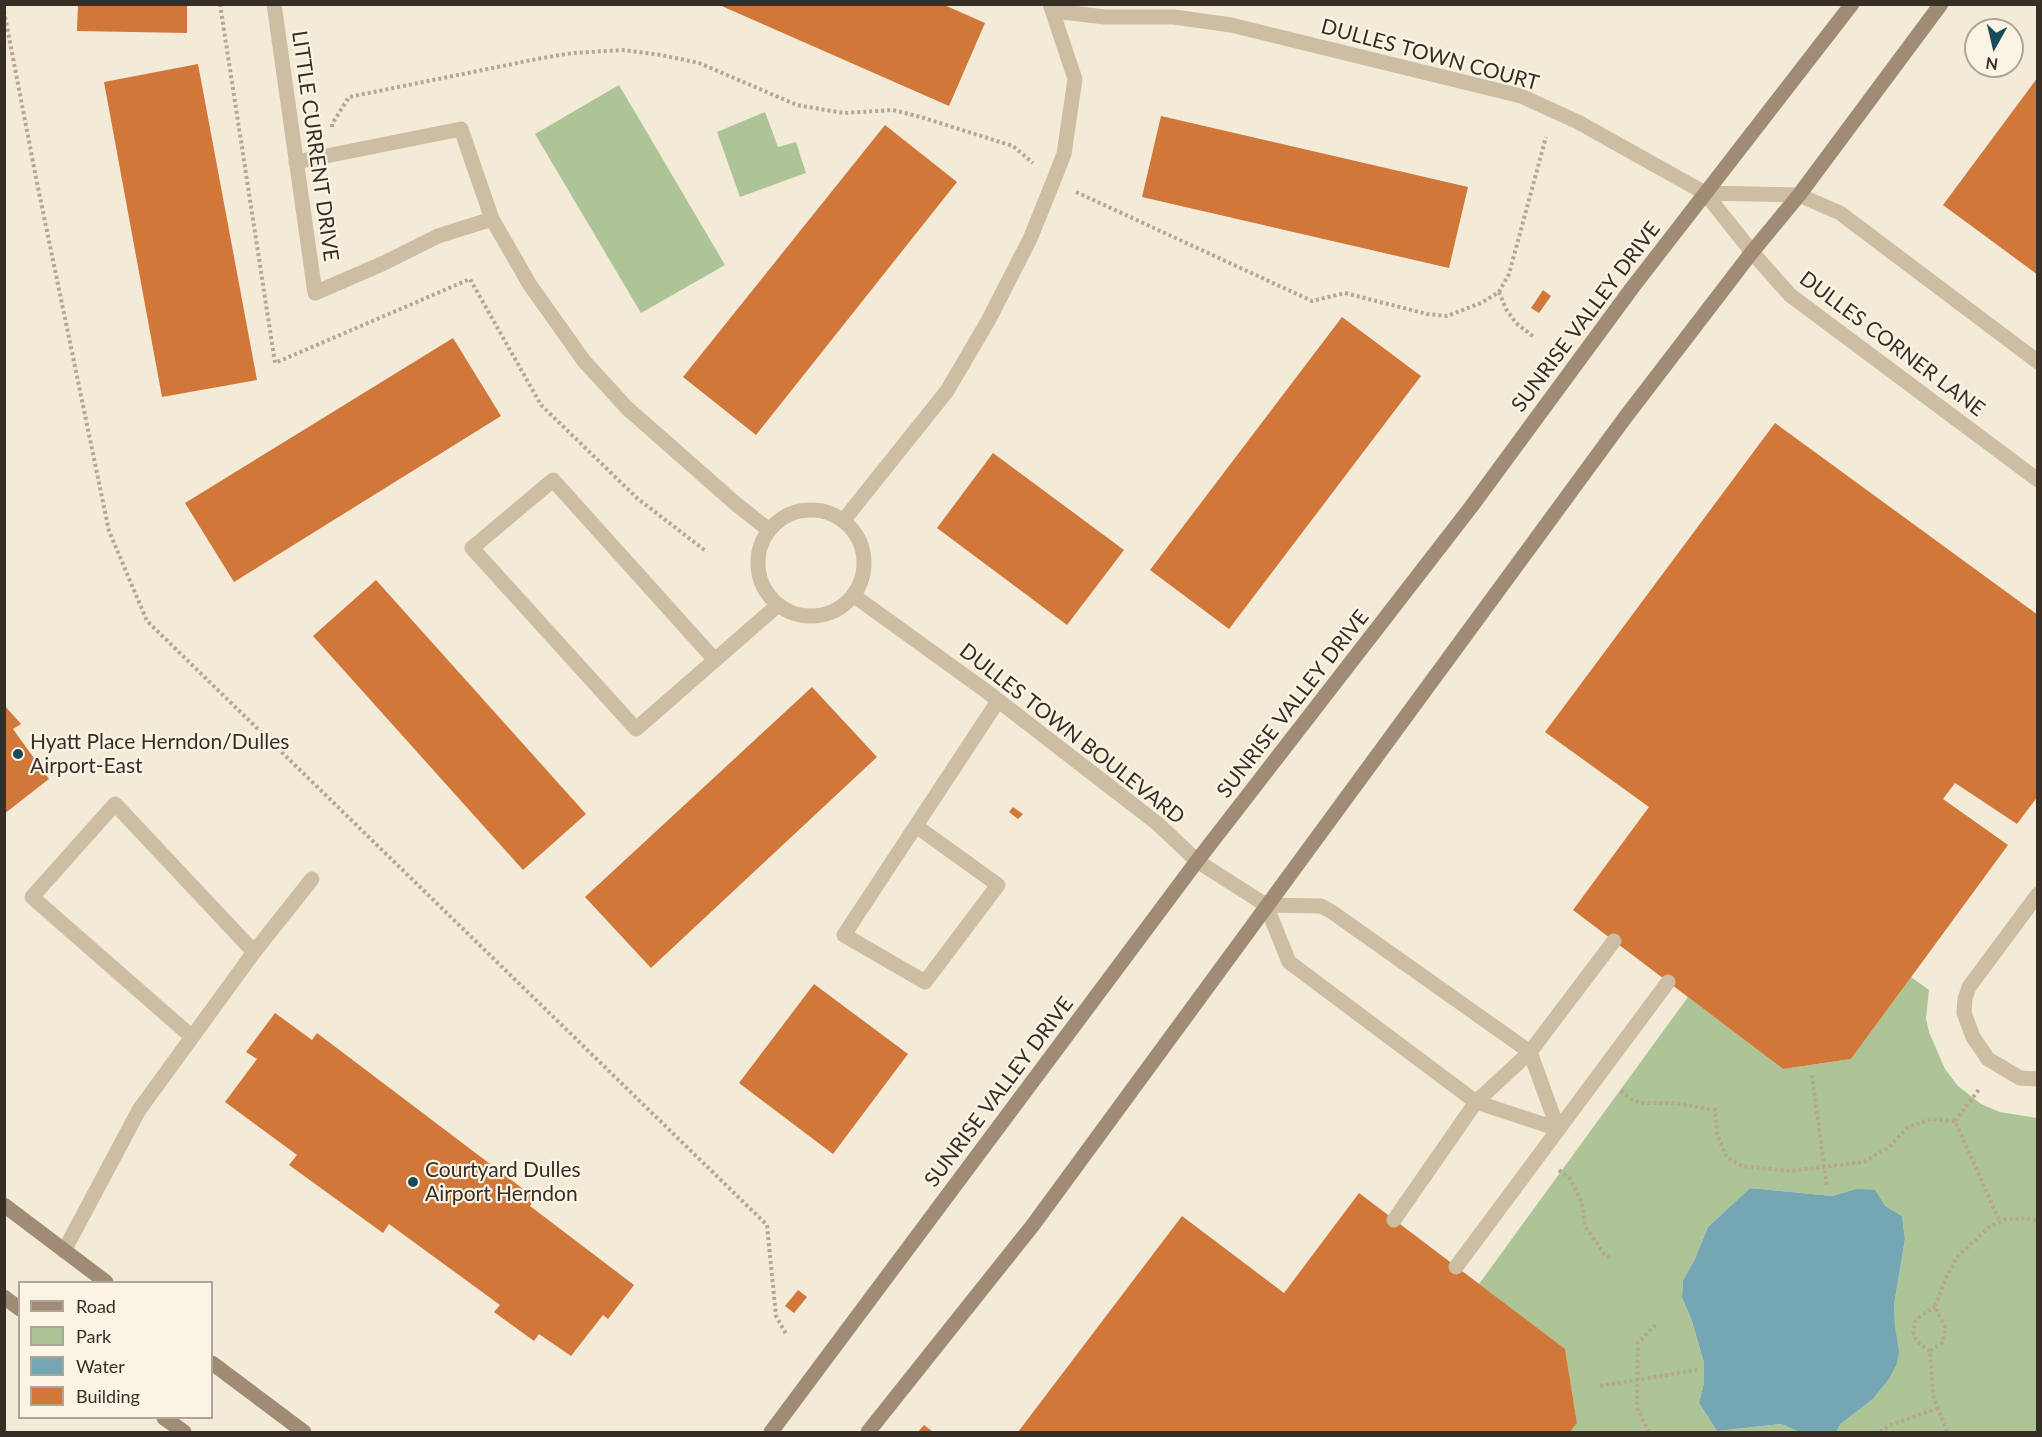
<!DOCTYPE html>
<style>
body{margin:0}
#map{position:relative;width:2042px;height:1437px;overflow:hidden;background:#f3ebd8;font-family:Lato,sans-serif}
canvas{display:block}
.frame{position:absolute;inset:0;border:6px solid #372e26;pointer-events:none}
.legend{position:absolute;left:18px;top:1281px;width:195px;height:138px;box-sizing:border-box;background:#fbf4e5;border:2px solid #ada599;margin:0;padding:8px 10px;list-style:none;font-size:18px;color:#372e26}
.legend li{display:flex;align-items:center;gap:12px;height:30px}
.legend b{width:30px;border:2px solid #ada599}
.north{position:absolute;left:1964px;top:18px;width:60px;height:60px;box-sizing:border-box;background:#fbf4e5;border:2px solid #ada599;border-radius:50%;rotate:188deg;font-size:16px;font-weight:700;line-height:24px;text-align:center;color:#372e26}
.north::after{content:'';display:block;margin:auto;width:21px;height:27px;background:#184c5c;clip-path:polygon(50% 0,100% 100%,50% 72%,0 100%)}
</style>
<div id="map">
<canvas width="2042" height="1437"></canvas>
<div class="frame"></div>
<ul class="legend">
<li><b style="height:8px;background:#a08c75"></b>Road</li>
<li><b style="height:16px;background:#adc497"></b>Park</li>
<li><b style="height:16px;background:#75a6b3"></b>Water</li>
<li><b style="height:16px;background:#d17739"></b>Building</li>
</ul>
<div class="north">N</div>
</div>
<script>
const g = document.querySelector('canvas').getContext('2d');
g.lineJoin = 'round';
function fillPath(path, color) { g.fillStyle = color; g.fill(path, 'evenodd'); }
const shape = rows => new Path2D(rows.map(r => 'M' + r).join(''));
function strokePath(path, color, width, dash) { g.strokeStyle = color; g.lineWidth = width; g.lineCap = dash ? 'butt' : 'round'; g.setLineDash(dash || []); g.stroke(path); }
function drawText(font, color, halo, rows, align = 'center') {
  g.font = font + ' Lato,sans-serif'; g.lineWidth = 4.5; g.setLineDash([]); g.textBaseline = 'middle'; g.strokeStyle = halo; g.fillStyle = color; for (const [text, x, y, turn = 0] of rows) {
    g.save(); g.translate(x, y); g.rotate((+turn || 0) * Math.PI / 180); g.textAlign = isNaN(turn) ? turn : align; if (halo) g.strokeText(text, 0, 0); g.fillText(text, 0, 0); g.restore();
  }
}
const green = shape([
 [619,85,725,265,641,313,535,134],
 [765,112,778,147,796,142,806,173,740,197,717,132],
 [1911,977,1929,990,1926,1018,1929,1032,1945,1069,1958,1086,1981,1104,2000,1112,2037,1118,2037,1432,1836,1432,1839,1424,1873,1399,1889,1379,1896,1366,1894,1305,1905,1239,1902,1216,1856,1189,1832,1196,1750,1188,1708,1227,1694,1261,1683,1280,1682,1299,1692,1321,1704,1363,1704,1383,1699,1403,1717,1431,1781,1424,1800,1432,1570,1432,1577,1423,1565,1350,1479,1284,1688,997,1783,1069,1851,1059]
]);
const water = shape([
 [1750,1188,1832,1196,1856,1189,1875,1190,1885,1206,1902,1216,1905,1239,1894,1305,1895,1327,1899,1352,1896,1366,1889,1379,1873,1399,1840,1424,1836,1432,1800,1432,1781,1424,1717,1431,1699,1403,1704,1383,1704,1363,1692,1321,1682,1298,1683,1280,1694,1261,1708,1227]
]);
const building = shape([
 [78,4,187,4,187,33,77,31],
 [717,4,942,4,985,23,949,106],
 [198,64,257,380,162,397,104,82],
 [2038,77,2038,275,1943,205],
 [1161,116,1468,187,1449,268,1142,197],
 [885,125,957,182,756,435,683,377],
 [1543,290,1551,296,1539,313,1531,308],
 [1342,317,1421,376,1229,629,1150,570],
 [453,338,501,416,234,582,185,503],
 [1775,423,2038,615,2038,796,2017,824,1955,783,1943,799,2008,845,1851,1059,1783,1069,1573,910,1649,807,1545,732],
 [993,453,1124,550,1067,625,937,528],
 [376,580,586,814,523,870,313,636],
 [812,687,877,757,651,968,585,897],
 [4,705,21,724,13,729,49,779,4,814],
 [1013,807,1023,814,1018,819,1009,812],
 [814,984,908,1054,833,1154,739,1083],
 [275,1013,312,1040,317,1033,535,1198,530,1206,634,1285,608,1319,603,1315,571,1356,539,1334,534,1341,494,1312,500,1305,389,1224,383,1233,289,1165,297,1155,225,1102,257,1059,246,1052],
 [1359,1193,1565,1349,1577,1423,1570,1432,1018,1432,1182,1216,1284,1293],
 [798,1290,807,1297,794,1313,785,1306],
 [924,1425,933,1432,918,1432]
]);
const path = shape([
 [220,4,275,363,470,279,541,405,637,498,707,552],
 [4,11,37,183,109,531,147,621,767,1225,776,1316,786,1334],
 [332,127,332,124,349,97,537,59,573,53,623,50,661,55,699,63,797,105,844,113,893,110,924,118,1013,146,1033,163],
 [1076,192,1312,301,1345,293,1427,314,1447,316,1481,303,1499,292,1509,274,1546,137],
 [1499,292,1506,309,1516,323,1535,338],
 [1812,1075,1827,1188],
 [1621,1091,1631,1099,1640,1103,1674,1103,1715,1110,1717,1134,1727,1158,1742,1166,1791,1171,1864,1162,1888,1148,1908,1127,1931,1119,1955,1121,2000,1222],
 [1955,1121,1980,1088],
 [1559,1170,1570,1179,1582,1203,1585,1226,1604,1254,1610,1258],
 [1930,1351,1917,1342,1913,1332,1915,1322,1921,1315,1935,1307],
 [1600,1386,1697,1370],
 [1649,1432,1637,1408,1638,1343,1657,1323],
 [1880,1432,1891,1425,1938,1408],
 [1947,1432,1933,1395,1930,1351,1942,1343,1946,1329,1935,1307,1946,1278,1957,1257,1989,1227,2006,1219,2026,1218,2038,1221]
]);
const lane = shape([
 [1705,193,1752,252,1790,295,2038,480],
 [1705,193,1799,195,1840,213,2038,362],
 [715,660,553,480,472,548,636,729,715,660,778,605],
 [916,826,998,885,925,982,844,935,998,701],
 [2038,894,1969,987,1965,999,1964,1013,1973,1037,1988,1059,2020,1078,2038,1079],
 [1266,905,1321,906,1332,912,1530,1052,1558,1129,1476,1102,1289,962,1266,905],
 [192,1037,32,897,115,804,254,952],
 [1394,1220,1476,1102,1530,1052,1614,941],
 [64,1251,139,1110,254,952,312,879],
 [1456,1267,1668,982]
]);
const street = shape([
 [274,4,315,293,384,263,438,236,492,219],
 [1054,11,1105,17,1174,17,1231,25,1521,96,1578,122,1705,193],
 [296,162,461,129,492,219,530,285,584,361,627,408,736,504,769,530],
 '758 563a53 53 0 1 1 106 0a53 53 0 1 1-106 0Z',
 [843,521,947,391,988,321,1030,239,1053,182,1064,154,1075,79,1050,4],
 [853,595,986,691,1158,824,1197,861,1266,905]
]);
const secondary = shape([
 [4,1205,106,1282],
 [4,1297,20,1309],
 [212,1363,304,1432],
 [164,1418,184,1432],
 [771,1432,1197,861,1471,507,1632,288,1852,4],
 [868,1432,1033,1225,1624,419,1752,252,1799,195,1941,4]
]);
const markers = [
 [18,754,6,"#184c5c"],
 [413,1182,6,"#184c5c"]
];
const streetNames = [
 ["DULLES TOWN COURT",1430,55,15],
 ["LITTLE CURRENT DRIVE",315,146,82],
 ["SUNRISE VALLEY DRIVE",1586,317,-53],
 ["DULLES CORNER LANE",1892,344,37],
 ["SUNRISE VALLEY DRIVE",1293,704,-52],
 ["DULLES TOWN BOULEVARD",1072,734,38],
 ["SUNRISE VALLEY DRIVE",999,1092,-53]
];
const poiNames = [
 ["Hyatt Place Herndon/Dulles",30,742],
 ["Airport-East",30,766],
 ["Courtyard Dulles",425,1170],
 ["Airport Herndon",425,1194]
];
fillPath(green, '#adc497');
fillPath(water, '#75a6b3');
fillPath(building, '#d17739');
strokePath(path, '#b8a78d', 4, [3, 3]);
strokePath(lane, '#ccbda3', 15);
strokePath(street, '#ccbda3', 15);
strokePath(secondary, '#a08c75', 15);
for (const [x, y, r, color] of markers) { const dot = new Path2D(); dot.arc(x, y, r, 0, 2 * Math.PI); g.fillStyle = color; g.fill(dot); strokePath(dot, '#fbf4e5', 2); }
drawText('21px', '#372e26', '#fbf4e5', streetNames);
drawText('21px', '#372e26', '#fbf4e5', poiNames, 'left');
</script>
